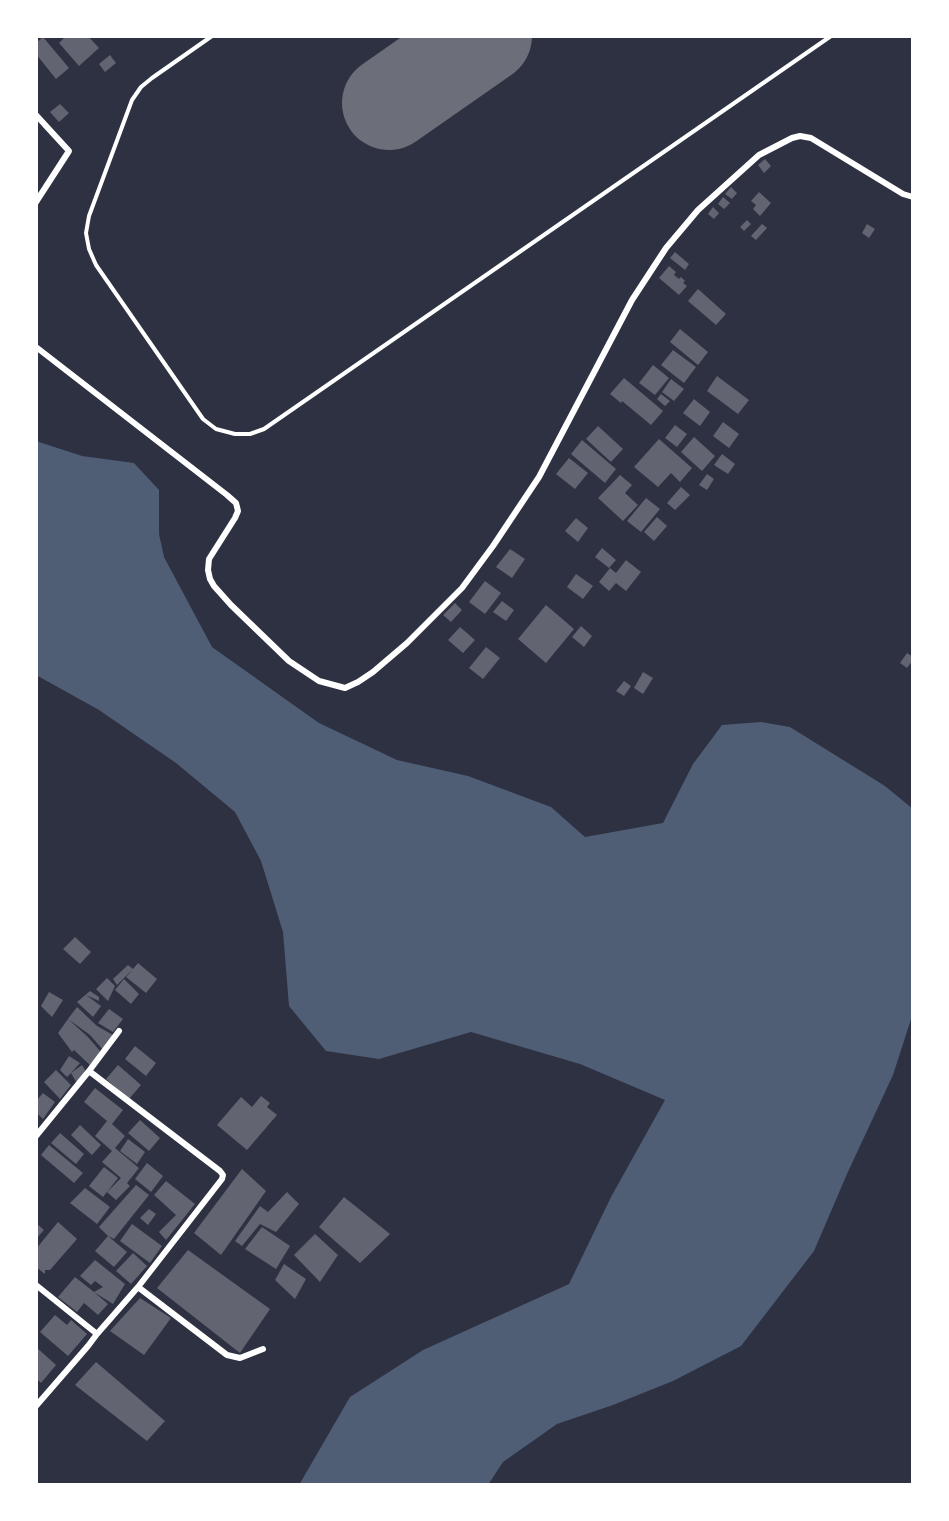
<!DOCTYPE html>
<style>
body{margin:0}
#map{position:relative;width:949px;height:1521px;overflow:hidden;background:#2d3142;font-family:"Libre Baskerville",serif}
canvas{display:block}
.frame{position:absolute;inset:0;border:38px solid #fff;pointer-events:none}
</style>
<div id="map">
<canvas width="949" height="1521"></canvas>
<div class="frame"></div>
</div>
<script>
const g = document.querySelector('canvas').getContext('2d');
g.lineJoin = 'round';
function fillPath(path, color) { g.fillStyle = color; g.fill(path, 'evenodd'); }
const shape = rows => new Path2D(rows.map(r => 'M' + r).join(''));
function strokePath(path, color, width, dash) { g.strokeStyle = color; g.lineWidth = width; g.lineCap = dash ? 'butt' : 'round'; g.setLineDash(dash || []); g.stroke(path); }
const water = shape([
 [36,441,82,456,134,463,159,490,159,534,164,557,212,647,319,723,397,760,468,776,551,807,585,837,663,823,693,764,722,725,761,722,790,727,885,786,913,809,913,1013,893,1075,847,1174,814,1251,741,1346,673,1381,613,1405,557,1424,503,1462,488,1485,299,1485,350,1397,423,1350,569,1284,611,1197,665,1100,580,1064,471,1032,379,1059,326,1051,289,1006,283,932,261,861,235,812,176,763,99,710,36,675]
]);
const runway = shape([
 [389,103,485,36]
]);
const building = shape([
 [66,36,88,36,99,48,79,66,59,43],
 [43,37,69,68,56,79,36,54,36,43],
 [110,55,116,63,105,72,99,64],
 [60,104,69,113,59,122,50,112],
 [765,159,771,166,764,173,758,165],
 [731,187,737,193,732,199,725,194],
 [759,192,771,203,760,216,753,209,756,205,751,201],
 [723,197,730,203,724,209,718,204],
 [713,207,719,213,714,219,708,214],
 [747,220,751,224,744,231,740,227],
 [762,224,767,228,756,240,751,236],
 [867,224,875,229,869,238,862,233],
 [675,252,689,264,685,270,670,258],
 [669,266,676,272,674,275,679,279,681,277,685,281,683,283,687,286,679,295,659,278],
 [698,289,726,314,716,325,688,301],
 [680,329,708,352,698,365,670,342],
 [673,350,696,367,684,383,661,365],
 [653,365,669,378,655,395,639,383],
 [717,376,749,400,738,414,707,391],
 [624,378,663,411,651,425,622,401,621,403,610,394],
 [671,379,684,389,674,401,662,392],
 [661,394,670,401,665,406,657,399],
 [694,399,710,412,700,426,683,413],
 [723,422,739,434,729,448,713,436],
 [675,425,687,434,677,447,665,438],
 [598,426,623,449,611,462,586,439],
 [694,437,715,456,702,471,681,452],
 [659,439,692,468,680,482,671,473,658,487,634,467],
 [582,440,616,469,605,483,571,454],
 [722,454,735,464,728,474,714,465],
 [569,458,588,473,575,489,556,474],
 [707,474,714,479,707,490,699,485],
 [620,475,632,485,625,493,638,505,623,521,598,498],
 [681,487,690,495,675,510,667,503],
 [646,498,660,509,641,532,627,521],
 [657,517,667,526,654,541,644,532],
 [576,518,588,528,578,542,565,531],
 [602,548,616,560,609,568,595,557],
 [510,549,525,559,512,578,496,567],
 [626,560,641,572,626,591,616,583,609,591,599,582,610,568,616,573],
 [576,574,593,586,583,599,567,587],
 [485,581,501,593,485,614,469,602],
 [502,601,514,610,506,621,493,612],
 [455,603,462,610,451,622,443,615],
 [546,605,574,629,546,663,518,639],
 [581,626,592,636,584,647,572,637],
 [460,627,475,640,463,653,448,640],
 [486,647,500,658,483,679,469,668],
 [907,653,913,657,913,660,907,668,900,663],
 [643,672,653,678,643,694,634,688],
 [624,681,631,686,624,696,616,691],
 [75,937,91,952,80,964,63,949],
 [138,963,157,979,146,993,126,977,133,969,117,985,113,979,128,965,133,969],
 [107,978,115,986,108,1001,96,989],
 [124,979,139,994,131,1004,115,990],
 [90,991,99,997,99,1001,86,995,101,1006,93,1017,77,1002],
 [49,992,63,1000,52,1017,41,1006],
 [77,1007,97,1026,113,1035,104,1051,90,1035,68,1019],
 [109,1009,123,1019,113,1032,98,1023],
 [68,1019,88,1037,100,1051,92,1067,74,1050,72,1052,58,1033],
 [135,1046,156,1063,146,1076,125,1059],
 [69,1056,80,1063,71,1073,82,1065,85,1070,78,1085,71,1073,67,1077,60,1070],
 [118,1065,141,1085,129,1099,106,1079],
 [56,1070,71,1085,60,1099,44,1082],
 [95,1088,123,1110,112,1124,125,1136,115,1148,139,1168,127,1183,130,1186,116,1200,107,1192,121,1178,102,1162,112,1151,95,1136,107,1121,84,1102],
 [43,1093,55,1102,43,1119,36,1112,36,1101],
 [261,1096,270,1103,267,1107,277,1115,247,1150,217,1125,241,1097,252,1107],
 [140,1120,160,1138,149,1151,128,1133],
 [80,1125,101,1145,92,1155,71,1135],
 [60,1133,84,1154,76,1164,51,1143],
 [128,1139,145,1152,137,1164,120,1151],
 [49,1145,83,1173,74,1183,41,1155],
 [147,1163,163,1176,151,1192,135,1179],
 [104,1167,118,1178,103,1197,89,1186],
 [242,1169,266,1191,221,1255,194,1233],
 [166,1181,195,1204,166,1240,159,1232,176,1215,154,1195],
 [136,1185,149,1195,114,1239,108,1236,127,1252,114,1267,95,1251,108,1236,99,1227],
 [85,1188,110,1207,97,1224,70,1203],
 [287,1192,299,1204,276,1232,260,1224,242,1246,235,1241,260,1206,268,1212],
 [344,1197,390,1234,360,1263,319,1227],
 [149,1209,156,1214,148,1225,140,1218],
 [58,1222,77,1239,50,1270,45,1270,45,1274,36,1267,36,1249],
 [36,1223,44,1230,36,1239],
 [132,1224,162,1246,150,1263,120,1241],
 [262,1227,290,1246,276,1269,245,1249],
 [315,1234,338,1255,320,1282,294,1255],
 [188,1250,270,1309,240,1353,157,1288],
 [133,1253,147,1266,131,1284,116,1271],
 [95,1260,125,1284,113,1304,94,1292,108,1304,98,1315,84,1303,77,1312,58,1297,75,1277,94,1292,103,1287,95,1281,91,1285,80,1276],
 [284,1264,306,1279,295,1299,275,1280],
 [140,1298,171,1318,144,1355,110,1331],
 [55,1315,67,1325,71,1320,87,1334,68,1356,40,1332],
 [36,1347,56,1365,41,1383,36,1378],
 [96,1362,165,1421,147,1441,75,1385]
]);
const service = shape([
 [212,36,152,78,141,87,132,100,89,216,86,233,89,249,96,265,203,419,216,429,235,434,250,434,264,429,831,36]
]);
const minor = shape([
 [36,115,69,151,36,202],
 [36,347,227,495,236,503,238,511,235,518,209,559,208,570,210,579,214,586,231,605,289,661,319,681,345,688,358,682,373,672,407,643,462,588,493,546,539,477,632,300,666,248,698,210,759,155,792,138,800,136,811,138,903,194,913,197],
 [89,1071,220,1171,223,1175,222,1179,138,1287,97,1334],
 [36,1136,89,1071,119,1031],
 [36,1285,97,1334,88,1346,36,1406],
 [138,1287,227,1355,240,1358,263,1349]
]);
fillPath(water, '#4f5d75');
strokePath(runway, '#6c6f7a', 94);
fillPath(building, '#626471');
strokePath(service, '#fff', 4);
strokePath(minor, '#fff', 6);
</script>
